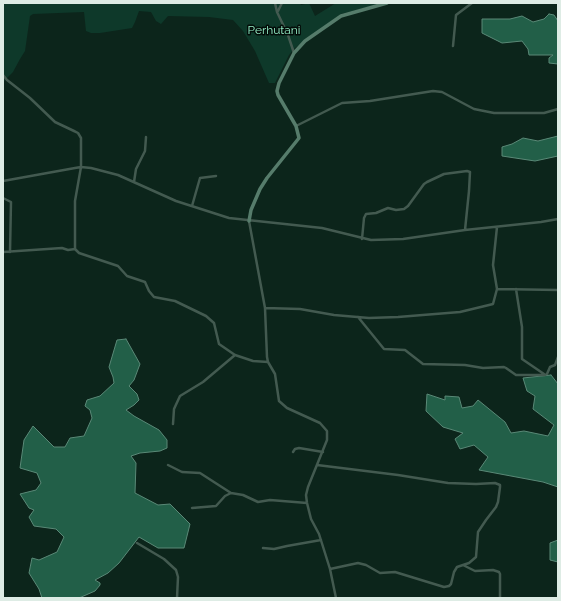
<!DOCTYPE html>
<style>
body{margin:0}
#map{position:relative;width:561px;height:601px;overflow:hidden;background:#0c251b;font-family:Raleway,sans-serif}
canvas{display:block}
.frame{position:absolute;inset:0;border:4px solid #deece5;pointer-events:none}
</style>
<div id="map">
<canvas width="561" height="601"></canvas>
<div class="frame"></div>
</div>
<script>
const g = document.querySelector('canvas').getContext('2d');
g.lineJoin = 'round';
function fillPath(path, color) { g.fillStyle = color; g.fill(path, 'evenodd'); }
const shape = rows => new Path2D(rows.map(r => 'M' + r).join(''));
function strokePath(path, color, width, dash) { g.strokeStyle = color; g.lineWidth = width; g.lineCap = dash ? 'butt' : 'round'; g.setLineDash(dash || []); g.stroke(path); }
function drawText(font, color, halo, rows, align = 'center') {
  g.font = font + ' Raleway,sans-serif'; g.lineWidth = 3; g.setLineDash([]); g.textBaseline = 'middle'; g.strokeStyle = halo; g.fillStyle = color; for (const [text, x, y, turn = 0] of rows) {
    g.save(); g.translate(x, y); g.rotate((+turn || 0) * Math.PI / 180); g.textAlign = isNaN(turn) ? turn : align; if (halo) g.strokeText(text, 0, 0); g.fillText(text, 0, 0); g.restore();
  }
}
const green = shape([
 [3,3,300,3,301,5,309,3,315,16,336,3,383,3,341,14,295,48,289,55,275,83,269,83,255,51,243,31,233,20,209,17,168,16,161,24,156,21,151,12,139,11,135,22,132,28,100,33,91,33,86,31,84,12,33,14,30,16,25,51,20,59,13,72,3,82]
]);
const water = shape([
 [549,14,554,15,558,21,558,64,549,63,549,58,553,55,529,55,528,49,522,41,502,43,482,33,482,19,510,19,522,16,533,22,544,19,549,14],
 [558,136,558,156,535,161,502,156,502,147,512,144,523,138,538,141,558,136],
 [126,339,140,364,134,380,129,386,137,394,139,400,134,405,126,410,134,416,159,430,167,440,167,448,160,451,140,453,131,456,136,463,135,493,158,505,170,504,190,524,184,548,158,548,139,537,119,563,108,573,95,580,100,583,100,585,95,591,79,598,42,598,39,589,29,573,32,558,39,560,57,552,64,537,56,529,34,526,29,517,34,510,29,508,20,494,36,490,41,483,37,473,20,468,24,440,33,426,54,447,65,447,70,438,84,436,92,418,90,410,85,406,87,400,100,396,114,383,113,377,109,367,117,340,126,339],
 [551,375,558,384,558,487,543,482,479,470,488,457,474,445,460,449,455,439,463,433,443,427,426,411,427,394,445,400,445,396,459,397,462,408,473,406,478,400,505,422,511,433,524,431,548,436,554,425,533,409,535,396,527,391,523,378,551,375],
 [558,540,558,562,550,560,550,543,558,540]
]);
const street = shape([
 [275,3,277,12,288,35,294,53],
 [278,11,282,3],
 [453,46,456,15,472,3],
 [3,75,7,80,30,98,55,122,74,131,78,133,81,138,81,167,75,201,75,249,79,253,118,266,127,276,145,282,149,291,154,297,175,301,206,316,214,323,219,344,235,355,253,361,268,362],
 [296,126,342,103,370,101,433,91,442,92,474,109,494,113,544,113,558,109],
 [3,181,75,168,81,167,91,168,118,175,176,201,229,218,322,228,371,240,403,239,465,230,541,222,558,219],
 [134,182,136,169,145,151,146,137],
 [3,198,11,202,10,252],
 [192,206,200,178,216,176],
 [249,221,265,308,267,357,268,362,275,374,279,401,287,408,320,423,327,431,327,440,308,487,306,495,307,503,311,519,319,534,330,569,336,598],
 [362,239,364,218,366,214,376,213,388,208,396,210,404,209,408,206,424,184,427,182,444,174,467,171,470,172,469,191,465,230],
 [3,252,62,248,68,250,75,249],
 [497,289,558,290],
 [516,289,522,327,522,359,544,374],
 [265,308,300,309,334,315,369,318,398,317,460,312,489,305,493,304,497,289,493,265,497,227],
 [358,317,384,349,405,350,423,364,465,365,483,368,504,367,506,368,516,375,545,375,547,374,550,367,555,365,558,357],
 [173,424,174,409,180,396,203,382,235,355],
 [293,452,295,449,299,448,323,452],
 [168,465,182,472,200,473,231,493,243,495,258,502,270,500,307,503],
 [317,465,398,475,448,483,476,484,495,483,500,485,500,487,498,502,496,507,486,520,478,532,476,557,469,563,457,567,454,572,451,584,449,586,444,587,395,572,380,573,366,565,358,563,330,569],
 [192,508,216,506,225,496,231,493],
 [137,543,164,559,176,570,178,577,177,598],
 [263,548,274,549,287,546,321,540],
 [463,565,475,571,493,570,499,572,500,574,500,598]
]);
const secondary = shape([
 [249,221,251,210,260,189,267,178,299,138,296,126,278,95,277,91,279,83,294,53,305,41,341,16,387,3]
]);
const parkNames = [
 ["Perhutani",274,30]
];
fillPath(green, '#0e392a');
fillPath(water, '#225f48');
strokePath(water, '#5a8977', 1);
strokePath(street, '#435a50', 2.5);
strokePath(secondary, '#567c6b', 3.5);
drawText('12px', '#94eec7', '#030c08', parkNames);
</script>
